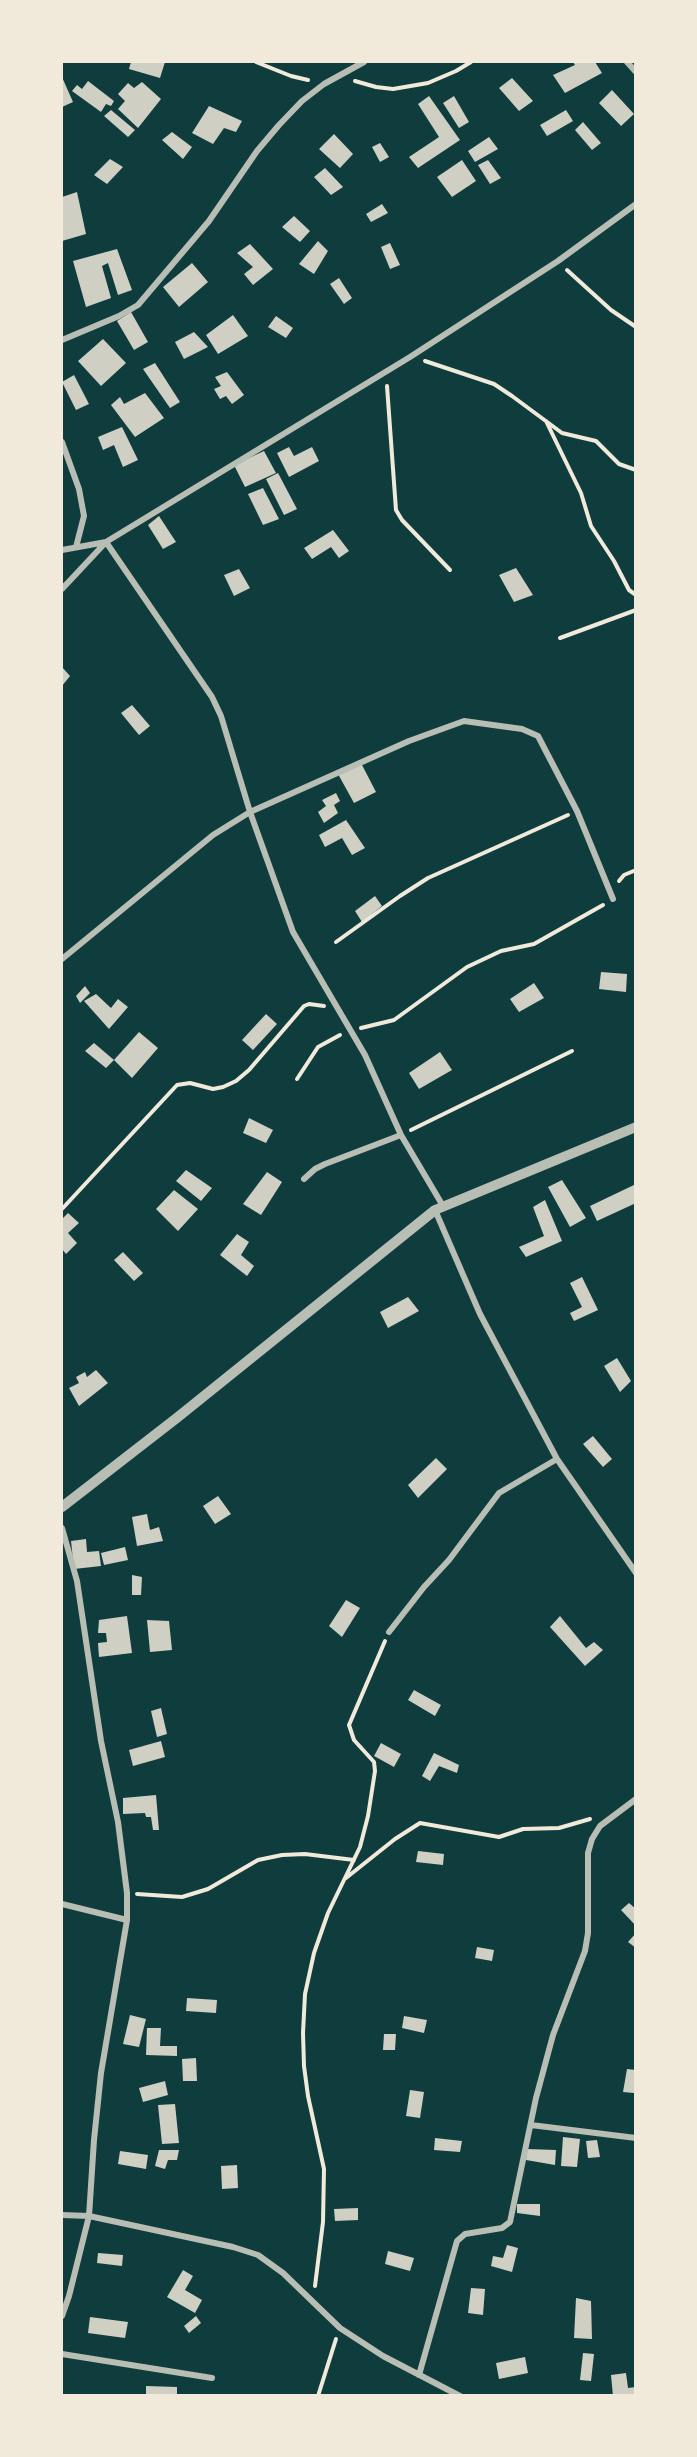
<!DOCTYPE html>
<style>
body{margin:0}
#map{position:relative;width:697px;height:2457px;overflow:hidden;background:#0f3d3e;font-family:"PT Serif",serif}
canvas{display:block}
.frame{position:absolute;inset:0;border:63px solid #f1e9da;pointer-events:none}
</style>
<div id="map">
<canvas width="697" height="2457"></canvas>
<div class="frame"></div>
</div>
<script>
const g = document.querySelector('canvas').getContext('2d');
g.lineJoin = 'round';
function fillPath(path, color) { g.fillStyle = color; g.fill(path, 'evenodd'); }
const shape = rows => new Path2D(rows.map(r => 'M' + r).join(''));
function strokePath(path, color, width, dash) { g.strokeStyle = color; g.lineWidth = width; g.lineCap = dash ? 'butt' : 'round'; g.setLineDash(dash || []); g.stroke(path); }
const building = shape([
 [131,62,165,62,160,78,129,69],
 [573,62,595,62,602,73,565,93,553,75,575,65],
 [62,77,73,102,62,107],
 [512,78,533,101,519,111,499,88],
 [88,81,114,101,111,106,106,104,101,112,72,91,77,85,82,89],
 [142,82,161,99,138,128,118,109,125,101,118,94,128,83,134,88],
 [612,90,634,114,621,126,599,103],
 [429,96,460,140,418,168,409,157,439,137,418,104],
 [454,96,469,122,459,128,443,103],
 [209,106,242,121,236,132,224,128,213,144,192,133],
 [111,110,135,130,128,137,104,116],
 [566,110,573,121,547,136,540,125],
 [583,122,601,143,592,150,575,130],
 [172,132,192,147,183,159,162,140],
 [334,134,353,154,340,168,319,149],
 [489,137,498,149,475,162,468,151],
 [380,143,389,157,380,162,372,147],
 [110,159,123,167,107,184,94,175],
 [462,160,476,181,452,197,437,177],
 [488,160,501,178,490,184,478,165],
 [325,168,343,187,331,195,314,177],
 [77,192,86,234,62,241,62,197],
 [382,204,388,213,371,222,366,214],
 [294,216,310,231,300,242,282,227],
 [318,241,328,251,314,274,299,264],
 [390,243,400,265,390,269,381,247],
 [250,244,273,269,253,285,244,274,253,267,237,253],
 [117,249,132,290,118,295,108,263,102,266,111,298,86,307,73,261],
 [192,263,208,282,179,307,163,287],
 [339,278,352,298,344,304,330,284],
 [131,312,148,342,134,350,117,321],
 [233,315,248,336,218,354,206,335],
 [276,316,293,328,286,338,268,327],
 [194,332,208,347,184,359,175,342],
 [103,339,126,363,101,386,78,361],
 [155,363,180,402,170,408,143,369],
 [227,372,244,395,232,404,226,396,220,399,214,389,221,386,215,377],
 [74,375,89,404,76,410,62,382],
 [145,393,164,418,135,437,111,405,120,397,124,404],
 [122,427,138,460,123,467,114,445,103,450,98,437],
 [289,447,294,456,312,447,319,461,289,477,277,453],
 [264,451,276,473,245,487,234,465],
 [278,473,297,509,284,515,266,479],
 [263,488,279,519,263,525,248,494],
 [159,516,176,542,163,549,148,525],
 [333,530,349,551,339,558,331,547,312,559,304,548],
 [516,568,533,595,514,602,499,575],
 [239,569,250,588,234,596,224,575],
 [62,667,70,676,62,686],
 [132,705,150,726,139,735,121,713],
 [361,763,376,792,354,803,338,774],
 [336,793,340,801,334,805,338,813,324,823,318,812,326,806,322,800],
 [346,820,365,848,352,855,342,838,325,847,319,835],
 [375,896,382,906,362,922,355,911],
 [601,972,627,974,626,992,599,989],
 [534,983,544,998,519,1012,510,999],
 [85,986,90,993,80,1003,76,996],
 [96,994,111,1008,118,999,128,1007,109,1029,84,1001],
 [266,1014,277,1024,253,1050,242,1040],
 [139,1032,158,1048,132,1078,114,1060],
 [94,1043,114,1060,106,1068,85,1051],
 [440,1052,452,1070,419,1089,409,1073],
 [249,1118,273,1130,266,1143,243,1133],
 [186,1170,212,1188,201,1201,176,1181],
 [267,1172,282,1182,261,1215,243,1204],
 [562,1180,586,1218,570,1227,548,1187],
 [636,1184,636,1203,597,1221,590,1206],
 [174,1190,198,1209,178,1231,156,1209],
 [545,1200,562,1241,526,1257,519,1247,544,1236,533,1207],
 [68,1213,79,1223,68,1233,77,1243,66,1254,62,1249,62,1219],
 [237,1234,249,1242,241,1255,254,1266,247,1276,220,1255],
 [123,1252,143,1273,134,1281,114,1260],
 [582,1277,598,1310,574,1321,570,1313,582,1307,570,1283],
 [408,1297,419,1311,388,1328,380,1312],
 [617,1358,631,1381,620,1392,604,1366],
 [96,1370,108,1383,79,1406,69,1388,79,1383,76,1377,85,1372,87,1377],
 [593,1436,612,1459,603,1467,583,1444],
 [436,1458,447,1469,418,1498,408,1485],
 [218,1496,231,1514,215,1524,203,1506],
 [147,1514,150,1530,159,1527,163,1541,137,1546,132,1517],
 [86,1539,87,1552,99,1551,101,1566,74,1569,71,1541],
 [125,1547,128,1560,104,1565,101,1553],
 [132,1575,142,1577,141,1595,132,1595],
 [346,1600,360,1608,342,1637,329,1626],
 [127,1616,132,1653,99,1657,98,1643,107,1642,106,1633,98,1633,99,1620],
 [560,1616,586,1648,594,1642,603,1650,585,1666,550,1627],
 [147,1620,169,1621,172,1650,150,1652],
 [414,1690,441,1705,435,1716,408,1700],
 [161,1708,167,1734,157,1737,151,1711],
 [161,1741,165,1757,133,1766,129,1750],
 [381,1743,401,1754,394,1767,374,1756],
 [434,1753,459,1765,457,1773,439,1766,430,1781,422,1776],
 [156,1795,159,1830,153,1830,151,1817,146,1817,145,1813,123,1814,123,1798],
 [418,1851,444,1854,443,1865,416,1862],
 [629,1903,636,1909,636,1926,621,1910],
 [636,1933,636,1948,628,1942],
 [477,1947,494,1950,492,1961,475,1958],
 [187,1998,217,2000,216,2013,186,2011],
 [130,2015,146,2019,139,2047,123,2044],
 [404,2016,427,2020,424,2033,402,2028],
 [147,2028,161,2028,160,2046,177,2046,177,2056,146,2055],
 [384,2034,396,2034,395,2050,383,2050],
 [196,2058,197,2081,183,2081,182,2059],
 [627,2069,636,2070,634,2093,623,2092],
 [165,2081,168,2095,143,2102,139,2088],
 [410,2090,424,2092,420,2118,406,2116],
 [175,2104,179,2143,162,2144,158,2105],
 [563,2137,580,2139,577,2167,561,2166],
 [435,2138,462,2141,460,2152,434,2150],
 [597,2140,600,2157,588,2158,586,2141],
 [527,2149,556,2150,555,2165,526,2160],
 [159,2150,179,2150,177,2160,168,2160,165,2169,155,2166],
 [120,2151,148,2155,146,2169,118,2164],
 [237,2165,238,2188,222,2189,221,2166],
 [517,2204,540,2204,540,2216,517,2213],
 [358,2208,358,2220,335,2221,334,2209],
 [507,2245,518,2248,512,2272,491,2266,493,2256,503,2258],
 [388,2251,414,2258,410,2271,385,2264],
 [98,2253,123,2255,122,2266,97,2263],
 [183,2270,193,2276,185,2290,202,2300,195,2313,167,2297],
 [471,2288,485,2289,483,2315,468,2313],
 [576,2298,591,2301,592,2339,574,2338],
 [196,2316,201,2323,189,2333,184,2326],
 [90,2317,128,2322,125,2338,88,2333],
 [583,2353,594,2354,591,2381,580,2380],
 [525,2357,528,2373,499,2379,496,2363],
 [626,2373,628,2388,636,2387,636,2396,613,2396,611,2375],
 [146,2386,177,2387,177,2396,146,2396]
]);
const path = shape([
 [256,62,291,76,308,80],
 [355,81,376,87,393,89,428,83,456,71,471,62],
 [567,270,611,310,636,327],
 [425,361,494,384,512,396,562,433,596,441,619,464,636,470],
 [387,386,396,510,402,520,450,570],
 [546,421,581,493,591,526,614,561,629,590,636,595],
 [560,638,636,610],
 [619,881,624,875,636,870],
 [336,942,400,896,428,878,568,815],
 [361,1028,394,1020,467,967,501,951,534,944,603,905],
 [297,1079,318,1047,340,1035],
 [411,1130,572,1051],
 [62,1209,177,1085,190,1083,213,1089,223,1087,236,1081,249,1070,304,1006,309,1004,324,1006],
 [346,1878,395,1839,420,1823,499,1837,523,1829,559,1828,590,1819],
 [137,1894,182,1897,208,1889,258,1860,282,1855,305,1854,354,1860],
 [315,2286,323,2222,324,2169,308,2096,304,2066,303,2033,305,1994,314,1953,328,1913,360,1847,368,1816,375,1771,374,1762,354,1740,349,1725,385,1641],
 [318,2396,336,2339]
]);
const minor = shape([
 [627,62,636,72],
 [62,340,119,316,138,305,209,221,257,151,279,125,302,101,324,84,364,62],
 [62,442,79,489,84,516,76,547],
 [62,550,106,542,212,697,221,716,250,812,293,932,365,1055,401,1135,443,1206],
 [62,589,106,542,410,357,558,261,636,204],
 [62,959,213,835,250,812,409,741,464,721,522,729,538,736,577,811,613,899],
 [304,1179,315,1169,325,1164,401,1135],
 [435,1210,480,1314,557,1459,636,1573],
 [62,1528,77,1581,101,1741,118,1822,127,1893,127,1920,101,2073,94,2140,89,2216,69,2296,62,2316],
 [389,1632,424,1587,449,1560,499,1493,557,1459],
 [62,1904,127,1920],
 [531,2125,636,2138],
 [62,2215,89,2216,233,2247,258,2255,283,2273,340,2328,383,2356,460,2396],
 [62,2354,212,2378],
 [419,2375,457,2241,465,2234,502,2228,510,2222,536,2098,553,2035,585,1951,588,1933,588,1853,592,1839,600,1826,636,1799]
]);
const tertiary = shape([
 [62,1507,178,1417,435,1210,636,1127]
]);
fillPath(building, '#cfcfc3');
strokePath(path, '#f1e9da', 4);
strokePath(minor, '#b8beb3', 6);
strokePath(tertiary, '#b8beb3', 10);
</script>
